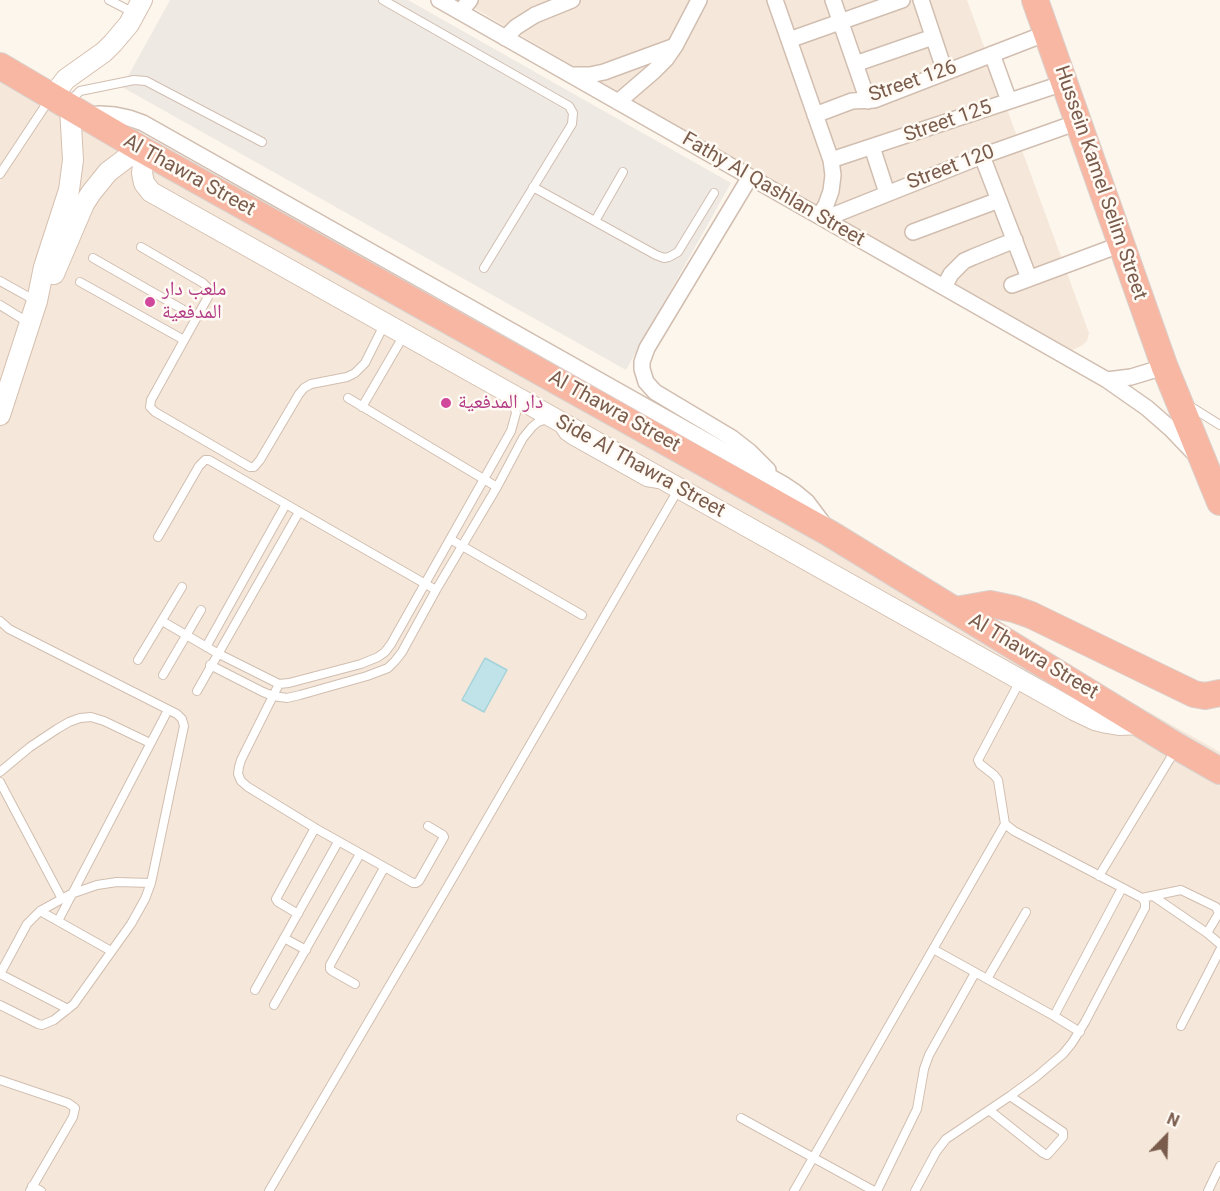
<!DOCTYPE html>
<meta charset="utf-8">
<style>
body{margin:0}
#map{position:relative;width:1220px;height:1191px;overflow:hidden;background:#fdf6ec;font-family:Roboto,sans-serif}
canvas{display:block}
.north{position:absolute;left:1136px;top:1107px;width:60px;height:60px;-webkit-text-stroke:4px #fffaf3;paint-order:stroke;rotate:23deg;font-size:16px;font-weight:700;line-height:24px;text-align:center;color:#7a5c4d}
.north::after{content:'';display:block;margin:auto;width:21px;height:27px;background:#7a5c4d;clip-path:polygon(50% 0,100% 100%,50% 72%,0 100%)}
</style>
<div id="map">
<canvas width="1220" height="1191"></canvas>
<div class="north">N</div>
</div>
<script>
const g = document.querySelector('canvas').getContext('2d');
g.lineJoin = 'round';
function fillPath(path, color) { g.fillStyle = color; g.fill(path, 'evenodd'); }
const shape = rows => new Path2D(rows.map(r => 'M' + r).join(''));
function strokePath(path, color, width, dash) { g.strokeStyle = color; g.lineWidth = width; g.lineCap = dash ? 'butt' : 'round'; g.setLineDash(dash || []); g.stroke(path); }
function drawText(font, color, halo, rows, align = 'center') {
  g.font = font + ' Roboto,"Noto Naskh Arabic",sans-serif'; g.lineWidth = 5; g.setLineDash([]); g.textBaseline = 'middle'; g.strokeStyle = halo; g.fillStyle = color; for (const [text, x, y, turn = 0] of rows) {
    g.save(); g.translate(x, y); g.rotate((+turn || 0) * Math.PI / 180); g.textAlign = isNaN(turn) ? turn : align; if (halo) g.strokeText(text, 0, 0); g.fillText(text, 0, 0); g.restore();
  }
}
const residential = shape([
 [460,0,967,0,1089,333,1087,341,1083,345,1070,351,1061,350],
 [0,64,1220,752,1220,1191,0,1191]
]);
const industrial = shape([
 [170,0,408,0,731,183,626,370,122,87]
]);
const water = shape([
 [485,658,507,670,484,712,462,700,485,658]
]);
const lane = shape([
 [109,0,134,13],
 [383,0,569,106,573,113,572,124,484,268],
 [71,104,73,98,80,91,134,80,146,81,262,142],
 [0,174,49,100],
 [533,187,656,255,664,258,669,257,678,252,714,193],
 [595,221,623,172],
 [141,247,203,283,209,289,208,297,151,400,150,407,155,412,250,467,254,467,260,460,299,394,304,388,311,384,347,377,355,373,365,363,385,323],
 [93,258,196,317],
 [0,281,36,301],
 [80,282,184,340],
 [0,305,29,323],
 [348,398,497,487],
 [1188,405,1220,425],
 [362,407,404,335],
 [560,429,564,435,571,440,646,482,658,484],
 [158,537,199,466,205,460,209,460,436,590],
 [450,539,582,615],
 [0,621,9,629,177,714,182,719,184,726,151,883,145,899,131,924,74,1004,54,1020,42,1025,38,1024,0,1005],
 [162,621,217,653,279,684,289,683,361,664,378,657,385,652,391,644,511,431,516,413,512,399],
 [206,647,286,504],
 [138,660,182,587],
 [210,665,263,692,273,696,287,698,300,695,367,676,388,668,395,661,402,652,436,590,497,487,523,438,532,427,538,422,550,418],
 [163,675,201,610],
 [279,684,241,760,239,767,238,774,241,781,248,787,315,828,413,883,416,883,419,881,444,837,443,835,428,826],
 [197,691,299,512],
 [0,772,30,747,57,729,69,722,80,718,91,717,104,721,150,743],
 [0,782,62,899],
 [1099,876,1176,749],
 [1153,896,1207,933,1220,944],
 [1142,898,1181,890,1216,907,1219,913,1207,933],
 [40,911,111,951],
 [298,914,278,902,276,899,315,828],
 [58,921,168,710],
 [284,938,306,950],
 [933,949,1054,1016,1080,1032],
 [0,974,27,924,40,911,71,894,97,885,117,882,151,883],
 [0,974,68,1009],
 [987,979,1026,912],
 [355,984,332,971,330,969,330,965,384,868],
 [255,990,338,842],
 [274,1005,360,854],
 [1054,1016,1122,888],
 [1181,1026,1220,950],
 [0,1080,68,1103,75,1108,73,1117,30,1191],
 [989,1110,1043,1153,1047,1155,1048,1154,1063,1137,1063,1132,1010,1096],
 [741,1118,874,1191],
 [32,1186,41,1191],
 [269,1191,451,881,678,490],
 [794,1191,1005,824],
 [877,1191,917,1109,924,1069,929,1055,975,973],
 [915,1191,936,1152,946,1139,1010,1096,1036,1077,1063,1054,1072,1043,1085,1022,1145,908,1145,902,1142,898,1014,831,1005,824,998,780,994,775,980,764,978,760,1020,681],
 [1208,1191,1220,1166]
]);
const street = shape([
 [439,0,1107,380,1147,408,1171,429,1194,453],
 [775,0,831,160,833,175,831,191,826,205,819,216],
 [833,0,868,101],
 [921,0,945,72],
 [460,12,470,0],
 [505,38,516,27,535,15,572,0],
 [789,40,902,0],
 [992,54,1009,101],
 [855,64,933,37],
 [572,75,590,75,604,72,675,46],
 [618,102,654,71,666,59,675,46,699,0],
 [87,115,100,114,115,115,129,118,143,123,783,484,795,492,807,502,825,526],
 [815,115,852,101,874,100,1047,33],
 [872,147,887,193],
 [982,156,1029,278],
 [831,160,1064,83],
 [750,177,647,348,642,362,642,369,646,382,655,392,732,438,750,452,768,470],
 [824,219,982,156,1078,122],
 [913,232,999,200],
 [1012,285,1122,244],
 [944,287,951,274,964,261,973,257,1015,240],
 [1107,380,1131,377,1154,370,1164,365]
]);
const secondary = shape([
 [52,97,66,79,104,52,113,43,129,24,142,0],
 [148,153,143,163,142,173,144,183,151,192,160,197,1074,710,1095,720,1107,723,1119,725,1142,724],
 [54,274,84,204,91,193,108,172,129,156,141,149],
 [0,415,37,301,44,267,69,190,73,160,70,108]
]);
const highway = shape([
 [1035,0,1164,365,1220,502],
 [0,66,141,149,829,533,1178,747,1220,771],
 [956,610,990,604,1014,609,1031,615,1194,694,1205,696,1220,693]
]);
const markers = [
 [150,302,6,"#d1479c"],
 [446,403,6,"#d1479c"]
];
const streetNames = [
 ["Street 126",913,82,-19],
 ["Street 125",948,122,-19],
 ["Street 120",951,168,-21],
 ["Al Thawra Street",189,176,29],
 ["Hussein Kamel Selim Street",1100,183,71],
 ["Fathy Al Qashlan Street",773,190,30],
 ["Al Thawra Street",614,412,29],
 ["Side Al Thawra Street",640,467,29],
 ["Al Thawra Street",1033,657,31]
];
const hotelNames = [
 ["ملعب دار",162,290],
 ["المدفعية",162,313],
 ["دار المدفعية",458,403]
];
fillPath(residential, '#f5e8da');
fillPath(industrial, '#efe9e4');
fillPath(water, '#bfe3e8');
strokePath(water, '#a5d3da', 1.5);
strokePath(lane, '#d1beb0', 10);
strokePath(street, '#d1beb0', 18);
strokePath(secondary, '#d6c0b0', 22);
strokePath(highway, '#dad1cd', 28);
strokePath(lane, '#fff', 8);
strokePath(street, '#fff', 15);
strokePath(secondary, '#fff', 20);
strokePath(highway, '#f7b7a3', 26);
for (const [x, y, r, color] of markers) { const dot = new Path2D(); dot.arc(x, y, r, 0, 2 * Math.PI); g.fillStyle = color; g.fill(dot); strokePath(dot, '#fffaf3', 2); }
drawText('20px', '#7a5c4d', '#fffaf3', streetNames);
drawText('20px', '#b23c85', '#fffaf3', hotelNames, 'left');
</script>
